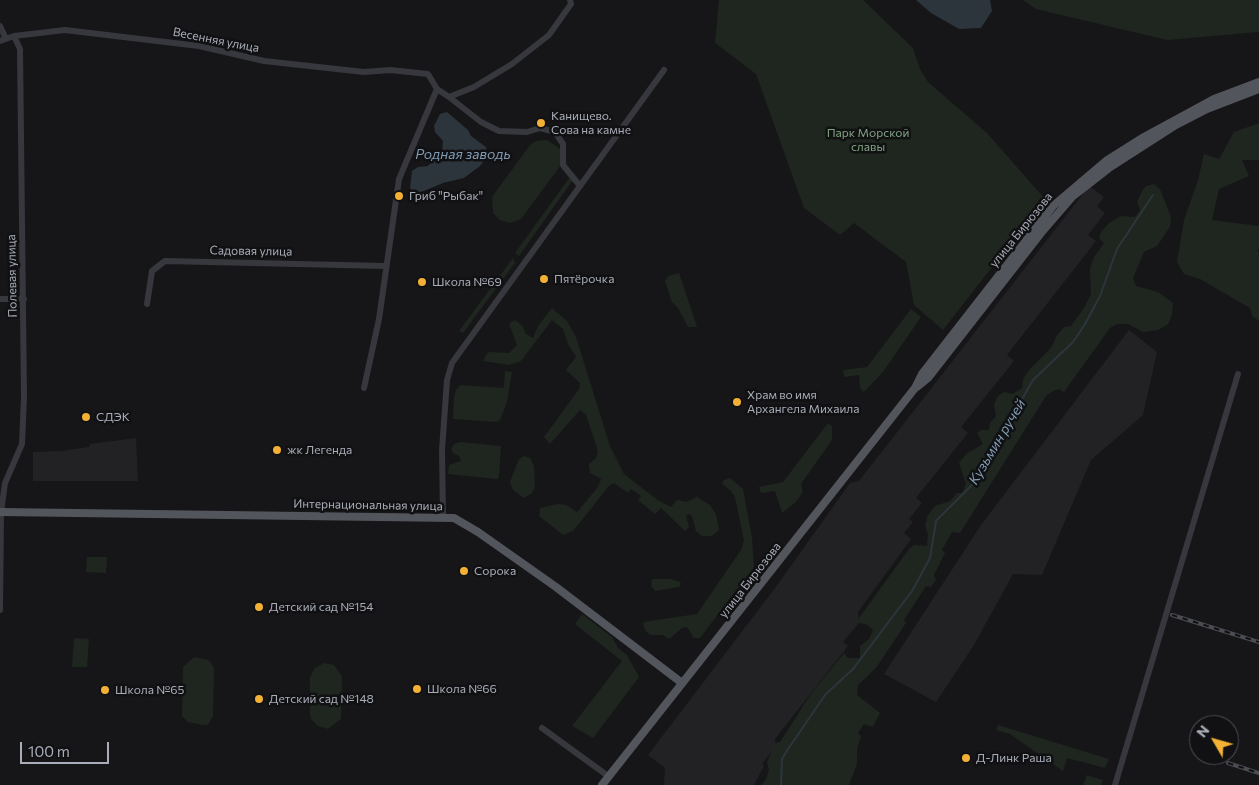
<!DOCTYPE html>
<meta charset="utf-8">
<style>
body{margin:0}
#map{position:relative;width:1259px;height:785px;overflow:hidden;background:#161618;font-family:Commissioner,sans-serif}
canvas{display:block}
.north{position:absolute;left:1189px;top:715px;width:50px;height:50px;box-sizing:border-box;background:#111113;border:1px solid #4d4f55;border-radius:50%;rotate:308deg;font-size:14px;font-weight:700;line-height:20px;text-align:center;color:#a8adb8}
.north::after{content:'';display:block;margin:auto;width:18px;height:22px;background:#f2b134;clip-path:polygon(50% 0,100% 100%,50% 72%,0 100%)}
.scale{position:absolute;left:20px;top:742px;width:89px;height:22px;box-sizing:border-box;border:2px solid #a8adb8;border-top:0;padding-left:6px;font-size:15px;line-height:18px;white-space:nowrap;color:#a8adb8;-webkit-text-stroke:4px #111113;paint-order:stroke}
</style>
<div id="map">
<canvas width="1259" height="785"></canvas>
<div class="north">N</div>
<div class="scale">100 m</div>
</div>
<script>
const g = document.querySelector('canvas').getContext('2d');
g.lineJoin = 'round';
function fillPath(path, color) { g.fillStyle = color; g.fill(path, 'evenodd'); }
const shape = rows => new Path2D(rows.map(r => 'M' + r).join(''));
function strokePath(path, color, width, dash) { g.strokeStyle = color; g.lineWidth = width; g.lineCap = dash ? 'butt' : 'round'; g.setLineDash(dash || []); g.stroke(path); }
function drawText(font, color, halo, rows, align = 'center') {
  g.font = font + ' Commissioner,sans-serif'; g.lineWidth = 5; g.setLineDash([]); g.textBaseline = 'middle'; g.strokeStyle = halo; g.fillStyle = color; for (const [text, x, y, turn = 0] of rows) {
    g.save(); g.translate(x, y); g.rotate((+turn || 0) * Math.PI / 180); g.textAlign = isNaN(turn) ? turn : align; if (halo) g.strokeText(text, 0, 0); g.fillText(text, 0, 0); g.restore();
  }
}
const built = shape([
 [1089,186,1104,197,1097,206,1105,213,1088,235,1096,241,1007,355,1014,361,961,427,968,433,916,498,922,503,909,519,913,522,904,533,911,539,858,612,859,623,843,642,848,646,775,739,775,747,762,764,764,766,754,785,664,785,665,768,648,755,775,588,850,483,859,481],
 [1129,330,1157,352,1143,415,1091,460,1042,575,1013,574,974,645,936,702,884,674,981,525],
 [136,438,138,481,33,481,33,452,61,451,89,447,90,444]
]);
const green = shape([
 [719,0,863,0,913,48,920,69,928,82,987,133,1045,199,943,330,914,305,906,262,854,223,840,235,804,208,756,74,715,43],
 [1023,0,1259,0,1259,32,1167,40,1036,9],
 [1259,123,1259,160,1242,160,1249,176,1219,189,1212,220,1259,226,1259,250,1257,249,1259,253,1259,321,1252,316,1250,308,1200,279,1184,274,1177,262,1184,220,1198,180,1204,154,1219,159,1234,132],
 [547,140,560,149,561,165,521,219,510,223,500,220,493,213,492,197,530,145,536,141],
 [572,174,575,177,519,256,515,253],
 [1154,184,1160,189,1171,217,1170,227,1157,246,1144,252,1133,278,1136,286,1158,292,1173,303,1172,315,1168,324,1158,330,1143,332,1128,324,1117,324,1110,328,1064,392,1059,389,1053,391,1046,396,960,533,952,532,942,550,945,553,934,575,936,580,931,587,926,586,904,620,906,623,876,668,858,685,857,695,880,713,873,727,864,724,858,733,861,736,857,749,857,764,849,785,761,785,766,779,769,770,767,762,775,743,780,742,810,695,844,653,848,658,860,658,860,646,869,639,873,630,868,625,856,622,909,549,914,545,927,546,928,534,925,525,928,515,935,506,950,501,957,493,962,493,966,484,959,463,966,454,983,444,977,433,981,430,989,430,990,423,996,416,994,404,998,396,1004,392,1013,394,1022,388,1023,379,1029,370,1051,348,1057,335,1064,327,1071,326,1084,308,1091,294,1090,268,1094,257,1104,243,1099,238,1101,232,1109,223,1121,216,1135,217,1140,210,1137,202,1142,191,1146,186],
 [513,258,515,263,463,333,459,331],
 [679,273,697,327,688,327,678,308,672,302,665,281,668,276],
 [552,308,567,321,576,337,610,446,624,474,659,501,671,507,677,500,686,502,697,497,710,505,716,514,719,530,712,536,702,536,696,531,692,516,688,514,686,516,689,527,685,531,661,508,655,514,638,500,641,496,631,489,628,493,614,483,609,486,573,531,563,535,539,516,540,508,558,504,566,505,577,512,598,487,601,479,590,473,589,464,596,458,598,451,586,415,580,410,550,444,544,437,579,389,580,383,566,370,576,357,568,344,563,329,552,320,521,361,509,365,483,361,488,352,509,353,517,345,509,324,515,320,522,325,526,334,533,338,538,326],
 [911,309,921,317,883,372,864,392,860,388,859,375,844,377,843,370,867,367],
 [505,371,512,372,507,402,500,420,496,422,453,419,454,398,456,390,460,385,504,388],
 [828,423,832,426,832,440,801,484,803,492,796,502,782,513,775,491,761,493,759,487,783,482],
 [460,442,501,446,499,477,497,479,448,474,449,465,461,461,459,456,454,454,451,449,454,444],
 [523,456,530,458,534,466,535,487,532,493,524,498,513,490,510,482,518,461],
 [730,478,743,489,752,538,754,567,700,638,694,638,687,627,682,628,669,639,663,635,650,635,645,630,643,622,697,614,741,550,744,541,735,497,730,490,722,484,724,480],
 [87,557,107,557,106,573,86,572],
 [652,579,671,579,680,582,681,584,679,587,655,591,651,586],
 [582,614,612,637,618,648,627,655,639,677,593,738,572,726,622,661,575,624],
 [74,638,89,639,87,667,72,667],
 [194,657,209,660,214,668,213,716,208,725,203,725,188,722,182,716,183,667],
 [324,663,334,665,342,676,341,719,328,729,318,726,311,719,310,714,310,677,315,668],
 [998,725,1109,759,1105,768,1067,758,1063,771,1010,734,996,730],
 [1087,775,1103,780,1101,785,1083,785]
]);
const water = shape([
 [916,0,990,0,992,11,981,28,959,29,931,13],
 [447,112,468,130,471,136,486,147,487,156,480,166,464,178,443,183,414,195,410,188,412,171,418,167,428,166,442,151,443,141,435,132,434,126,440,114]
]);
const stream = shape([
 [781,785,782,759,786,752,825,695,853,669,912,591,930,558,936,521,974,483,1033,380,1073,342,1085,324,1100,296,1117,249,1153,195]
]);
const minor = shape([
 [0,26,6,39],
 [0,41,14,36,65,30,199,46,264,61,364,72,390,70,428,74,437,89,399,179,379,319,364,388],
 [437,89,449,97,474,87,512,64,549,35,571,4,570,0],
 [449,97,481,122,499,131,527,132,540,128,555,132,563,144,563,165,580,186],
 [0,299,24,299],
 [147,304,152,271,165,261,386,266],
 [443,516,442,450,447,380,452,363,664,70],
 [0,610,1,512,5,483,22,444,24,397,20,49,14,36],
 [542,728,608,776],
 [1115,785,1238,374]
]);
const major = shape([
 [917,387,928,378,1041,233,1073,196,1109,168,1176,125,1207,109,1259,89],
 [0,512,454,518,478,532,556,587,682,683],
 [602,785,915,388,922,374,1053,206,1106,161,1144,137,1214,99,1259,82]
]);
const rail = shape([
 [1172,615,1259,642],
 [1228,763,1259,773]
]);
const markers = [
 [541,123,5,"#f2b134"],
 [399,196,5,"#f2b134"],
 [544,279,5,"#f2b134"],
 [422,282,5,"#f2b134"],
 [737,402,5,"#f2b134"],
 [86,417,5,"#f2b134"],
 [277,450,5,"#f2b134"],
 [464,571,5,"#f2b134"],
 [259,607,5,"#f2b134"],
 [417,689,5,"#f2b134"],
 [105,690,5,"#f2b134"],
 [259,699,5,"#f2b134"],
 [966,758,5,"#f2b134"]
];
const streetNames = [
 ["Весенняя улица",216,40,11],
 ["улица Бирюзова",1021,230,-51],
 ["Садовая улица",251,251,1],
 ["Полевая улица",12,276,-91],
 ["Интернациональная улица",368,505,1],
 ["улица Бирюзова",750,580,-52]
];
const poiNames = [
 ["Канищево.",551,116],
 ["Сова на камне",551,130],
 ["Гриб \"Рыбак\"",409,196],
 ["Пятёрочка",554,279],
 ["Школа №69",432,282],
 ["Храм во имя",747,395],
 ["Архангела Михаила",747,409],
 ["СДЭК",96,417],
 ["жк Легенда",287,450],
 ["Сорока",474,571],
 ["Детский сад №154",269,607],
 ["Школа №66",427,689],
 ["Школа №65",115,690],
 ["Детский сад №148",269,699],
 ["Д-Линк Раша",976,758]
];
const parkNames = [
 ["Парк Морской",868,133],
 ["славы",868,147]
];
const waterNames = [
 ["Родная заводь",463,154],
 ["Кузьмин ручей",997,442,-59]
];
fillPath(built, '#222225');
fillPath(green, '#1e261f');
fillPath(water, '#2c353c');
strokePath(stream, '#2c353c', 2);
strokePath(minor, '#37383d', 6);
strokePath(major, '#53555c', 8);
strokePath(rail, '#4a4c52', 4);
strokePath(rail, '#111113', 2, [5.5]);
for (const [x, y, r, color] of markers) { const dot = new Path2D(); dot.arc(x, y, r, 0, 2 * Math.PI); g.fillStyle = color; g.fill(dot); strokePath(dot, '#111113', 2); }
drawText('12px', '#a8adb8', '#111113', streetNames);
drawText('12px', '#a8adb8', '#111113', poiNames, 'left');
drawText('12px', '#7fa381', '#111113', parkNames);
drawText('italic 14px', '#7f9bb3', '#111113', waterNames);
</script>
